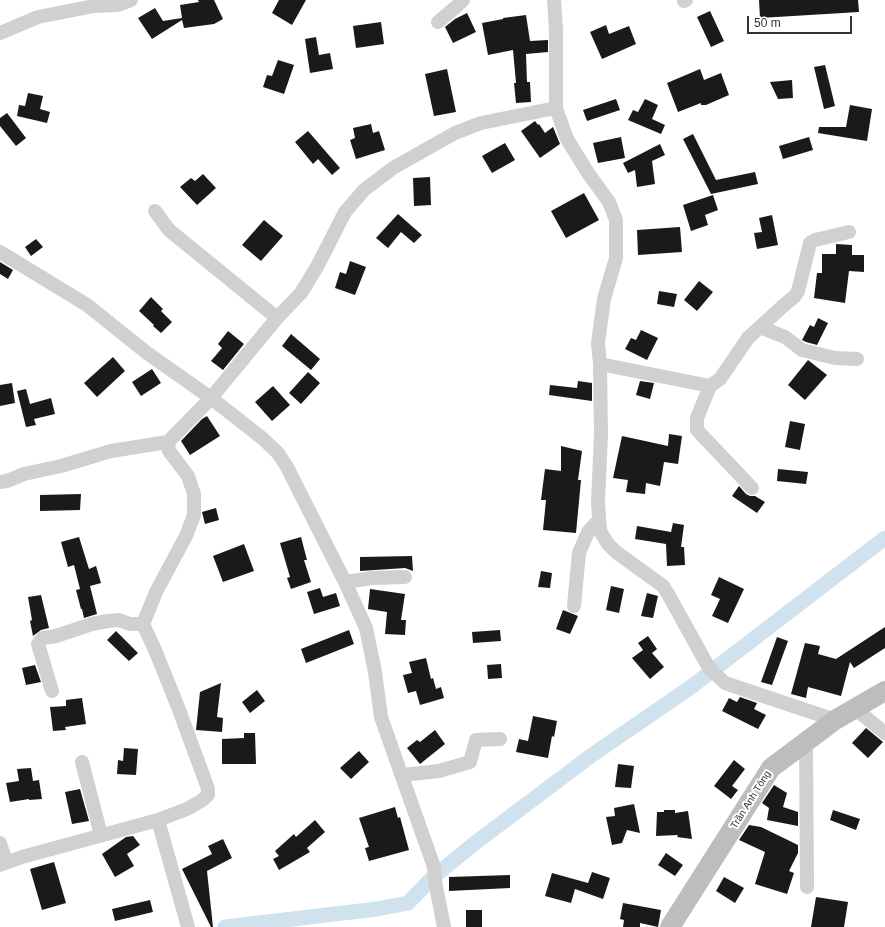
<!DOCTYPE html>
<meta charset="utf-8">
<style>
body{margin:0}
#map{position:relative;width:885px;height:927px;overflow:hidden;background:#fff;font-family:Helvetica,sans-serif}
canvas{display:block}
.scale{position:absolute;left:747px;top:16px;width:105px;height:18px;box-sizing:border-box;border:2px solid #333;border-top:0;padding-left:5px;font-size:12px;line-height:14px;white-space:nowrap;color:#333;-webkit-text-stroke:3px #fff;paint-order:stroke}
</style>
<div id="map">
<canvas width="885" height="927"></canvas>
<div class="scale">50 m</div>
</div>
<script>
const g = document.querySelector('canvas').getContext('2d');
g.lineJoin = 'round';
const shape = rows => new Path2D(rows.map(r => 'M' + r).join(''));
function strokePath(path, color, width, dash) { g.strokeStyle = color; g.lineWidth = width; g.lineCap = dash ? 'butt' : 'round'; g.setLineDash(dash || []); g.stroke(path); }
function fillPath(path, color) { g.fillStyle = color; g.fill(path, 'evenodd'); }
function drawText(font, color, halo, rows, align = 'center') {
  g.font = font + ' Helvetica,sans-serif'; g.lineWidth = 4; g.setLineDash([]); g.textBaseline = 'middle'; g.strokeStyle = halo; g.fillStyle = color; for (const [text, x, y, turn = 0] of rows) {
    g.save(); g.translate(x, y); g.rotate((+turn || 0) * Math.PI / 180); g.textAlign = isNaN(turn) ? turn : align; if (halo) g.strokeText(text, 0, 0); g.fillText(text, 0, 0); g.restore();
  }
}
const canal = shape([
 [225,927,377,909,408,903,431,879,475,843,592,755,691,687,885,538]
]);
const building = shape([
 [198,0,214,0,223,19,214,24,184,28,182,20,152,39,138,18,155,8,163,21,182,18,180,5,199,2],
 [279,0,306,0,292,25,272,13],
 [759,0,858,0,859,12,760,18],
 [710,11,724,41,711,47,697,17],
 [467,13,476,32,453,43,445,27,455,19],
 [526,15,530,41,548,40,548,52,526,54,527,82,530,82,531,102,516,103,514,83,516,83,513,50,488,55,482,23,503,19,503,18],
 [381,22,384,44,356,48,353,26],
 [606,25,609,34,629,26,636,44,602,59,590,32],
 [316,37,319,55,330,53,333,69,310,73,305,39],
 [278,60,294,65,284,94,263,87,267,75,272,76],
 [825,65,835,106,824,109,814,67],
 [447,69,456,112,434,116,425,74],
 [700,69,704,80,721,73,729,95,706,105,701,105,701,103,678,112,667,83],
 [792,80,793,98,778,99,770,82],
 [28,93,43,96,40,109,50,112,47,123,17,116,19,105,25,106],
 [616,99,620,110,587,121,583,110],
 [645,99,658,105,652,119,665,125,661,134,628,120,633,110,638,112],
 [850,105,872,109,867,141,818,133,819,127,846,127],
 [7,113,26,138,16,146,0,126,0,118],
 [535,121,538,125,539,124,545,133,553,127,560,144,540,158,521,131],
 [371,124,373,133,379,131,385,150,356,159,350,140,355,138,353,128],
 [308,131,340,168,332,175,318,159,313,164,295,142],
 [693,134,716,180,755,172,758,184,711,194,683,139],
 [621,137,625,158,598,163,593,143],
 [809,137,813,150,783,159,779,146],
 [505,143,515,160,492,173,482,156],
 [660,144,665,155,652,161,655,184,637,187,635,170,628,173,623,163],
 [203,174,216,188,197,205,180,187,191,178,195,181],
 [430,177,431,205,414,206,413,178],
 [584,193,599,220,566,238,551,211],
 [713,195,718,210,705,215,708,225,691,231,683,205],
 [398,214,422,235,414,243,401,232,388,248,376,238],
 [772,215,778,245,757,249,754,233,762,232,759,218],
 [264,220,283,236,261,261,242,245],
 [680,227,682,252,638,255,637,230],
 [36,239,43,247,31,256,25,247],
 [836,244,852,245,852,255,864,255,864,272,849,271,845,303,814,298,817,273,822,273,822,254,836,254],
 [350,261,366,267,355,295,335,288,340,272,346,274],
 [0,262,13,270,8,279,0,274],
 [699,281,713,292,697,311,684,300],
 [659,291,677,294,674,307,657,304],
 [151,297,163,309,161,311,172,322,161,333,153,326,154,325,139,311],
 [818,318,828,323,817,345,806,342,802,340,810,325,814,327],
 [641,330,658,338,647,360,625,349,631,338,636,340],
 [228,331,244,344,223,370,211,361,222,348,218,344],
 [291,334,320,359,311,370,282,346],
 [113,357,125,371,97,397,84,383],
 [808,360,827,375,805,400,788,385],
 [152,369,161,383,141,396,132,382],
 [308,372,320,383,301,404,289,393],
 [578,381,592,383,592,401,549,395,550,385,577,388],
 [640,381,654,383,650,399,636,395],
 [12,383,15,403,0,406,0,385],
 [273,386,290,405,272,421,255,402],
 [26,389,30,404,51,398,55,414,34,419,36,425,26,427,17,391],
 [207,416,220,436,190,455,181,441,202,419],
 [790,421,805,424,800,450,785,447],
 [669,434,682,436,678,464,664,462,660,486,646,483,645,494,626,492,628,480,613,478,622,436,668,446],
 [561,446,582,451,578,480,581,480,576,533,543,530,546,500,541,500,545,469,561,471],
 [778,469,808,472,806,484,777,481],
 [739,486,746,494,750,496,755,496,765,502,757,513,732,496],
 [81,494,80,510,40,511,40,495],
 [216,508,219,520,205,524,202,512],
 [673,523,684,525,681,547,684,547,685,565,667,566,666,544,635,539,637,526,671,532],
 [79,537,89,569,96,566,101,583,90,586,97,614,84,618,82,609,81,609,76,590,80,589,74,565,68,567,61,542],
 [301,537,307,560,304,560,311,582,291,589,287,578,290,577,280,543],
 [244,544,254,571,223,582,213,556],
 [412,556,413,571,405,568,360,571,360,557],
 [541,571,552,573,550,588,538,587],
 [719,577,744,589,728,623,712,616,720,599,711,595],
 [611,586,624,589,619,613,606,610],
 [320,588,323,597,336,593,340,606,314,614,307,592],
 [370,589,405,594,401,620,406,620,405,635,385,634,387,612,368,609],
 [647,593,658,596,653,618,641,616],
 [41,595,49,628,41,630,33,636,30,621,32,620,28,597],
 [563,610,578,616,570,634,556,629],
 [885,627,885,648,854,668,850,662,841,696,808,687,806,698,791,694,805,643,820,646,818,654,836,659],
 [349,630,354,644,306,663,301,649],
 [500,630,501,641,473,643,472,632],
 [116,631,138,653,129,661,107,640],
 [648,636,657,649,652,653,664,667,650,679,632,658,643,650,638,643],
 [777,637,788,641,772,685,761,682],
 [426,658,431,679,433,678,436,689,441,687,444,698,420,705,416,691,408,693,403,675,412,673,409,662],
 [501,664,502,678,488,679,487,665],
 [35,665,41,682,26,685,22,668],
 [221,683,217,717,223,718,222,732,196,730,200,692],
 [257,690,265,701,250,713,242,702],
 [740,697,757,703,754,709,766,715,758,729,722,711,729,698,737,702],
 [82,698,86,724,65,727,66,730,53,731,50,707,66,706,66,700],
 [533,716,557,721,554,737,552,736,548,758,516,752,519,739,528,741],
 [866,728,883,742,868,758,852,743],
 [435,730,445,744,420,764,407,748,417,740,420,742],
 [244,733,255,733,256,764,222,764,222,739,244,738],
 [124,748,138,749,136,775,117,774,118,760,123,761],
 [359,751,369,762,351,779,340,768],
 [734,760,745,769,732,786,738,790,731,799,714,786],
 [618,764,634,766,631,788,615,787],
 [31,768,33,781,39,780,42,799,29,800,29,799,10,802,6,783,19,781,17,769],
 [774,785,787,793,783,807,798,812,798,826,767,820,769,808,762,803],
 [80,789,89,821,72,824,65,792],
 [634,804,640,833,627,830,622,843,612,845,606,817,615,816,614,808],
 [395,807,398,818,400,817,409,850,369,861,365,848,369,847,359,818],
 [664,810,675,810,675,813,688,811,692,839,677,837,678,835,656,836,657,812,664,812],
 [833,810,860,819,856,830,830,820],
 [315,820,325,832,307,848,310,852,279,870,273,859,279,856,275,851,294,834,296,837],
 [749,825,761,827,798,845,798,853,789,871,794,873,787,894,755,884,765,852,739,840],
 [133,836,140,845,127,854,134,866,115,877,102,854,126,837],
 [223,839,232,858,207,871,213,927,211,927,182,869,212,854,208,846],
 [666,853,683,865,675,876,658,865],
 [54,862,66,903,42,910,30,869],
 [592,872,610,878,603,899,575,889,571,903,545,896,552,873,588,883],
 [510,875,510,888,449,891,449,877],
 [724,877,744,888,735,903,716,891],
 [816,897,848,902,844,927,811,927],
 [150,900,153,912,115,921,112,909],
 [623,903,661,910,658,927,640,923,640,927,623,927,624,920,620,919],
 [466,910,482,910,482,927,466,927]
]);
const street = shape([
 [554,0,556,30,556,108,567,139,588,173,609,202,616,220,616,258,604,299,598,343,600,364,601,434,598,503,600,531,608,544,616,552,663,586,668,594,709,668,725,683,835,720],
 [684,1,686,0],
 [438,22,457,6,463,0],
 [0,33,38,17,94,6,118,5,131,0],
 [155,211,169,230,277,318],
 [0,252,87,305,147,353,211,398,262,438,278,453,287,467,345,582,366,628,375,672,381,717,434,867,435,881,444,927],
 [760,327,785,337,802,350,835,358,857,359],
 [600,364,710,386,720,379,748,338,783,306,795,296,798,291,810,243,815,240,849,232],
 [710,386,697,418,697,430,752,488],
 [0,482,7,481,24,474,61,466,111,451,168,442],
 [345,582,372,578,405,577],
 [574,606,579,553,588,532,599,520],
 [52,691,38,644,43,638,56,636,92,624,108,621,119,620,130,624,143,624],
 [854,708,885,733],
 [806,741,807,887],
 [82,762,101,835],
 [402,775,439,771,470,762,476,740,500,739],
 [158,820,188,927],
 [0,843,6,862],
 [0,865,22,857,158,820,187,809,201,801,208,795,208,789,203,775,178,707,155,650,143,624,156,592,186,536,194,515,194,494,188,476,169,451,168,442,211,398,277,318,301,293,318,265,345,212,364,190,393,168,455,133,481,123,556,108]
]);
const secondary = shape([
 [670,927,771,768,835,720,885,691]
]);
const streetNames = [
 ["Trần Anh Tông",751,800,-58]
];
strokePath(canal, '#cfe2ee', 15);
fillPath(building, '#1a1a1a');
strokePath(street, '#d0d0d0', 14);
strokePath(secondary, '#bdbdbd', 20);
drawText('10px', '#333', '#fff', streetNames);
</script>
